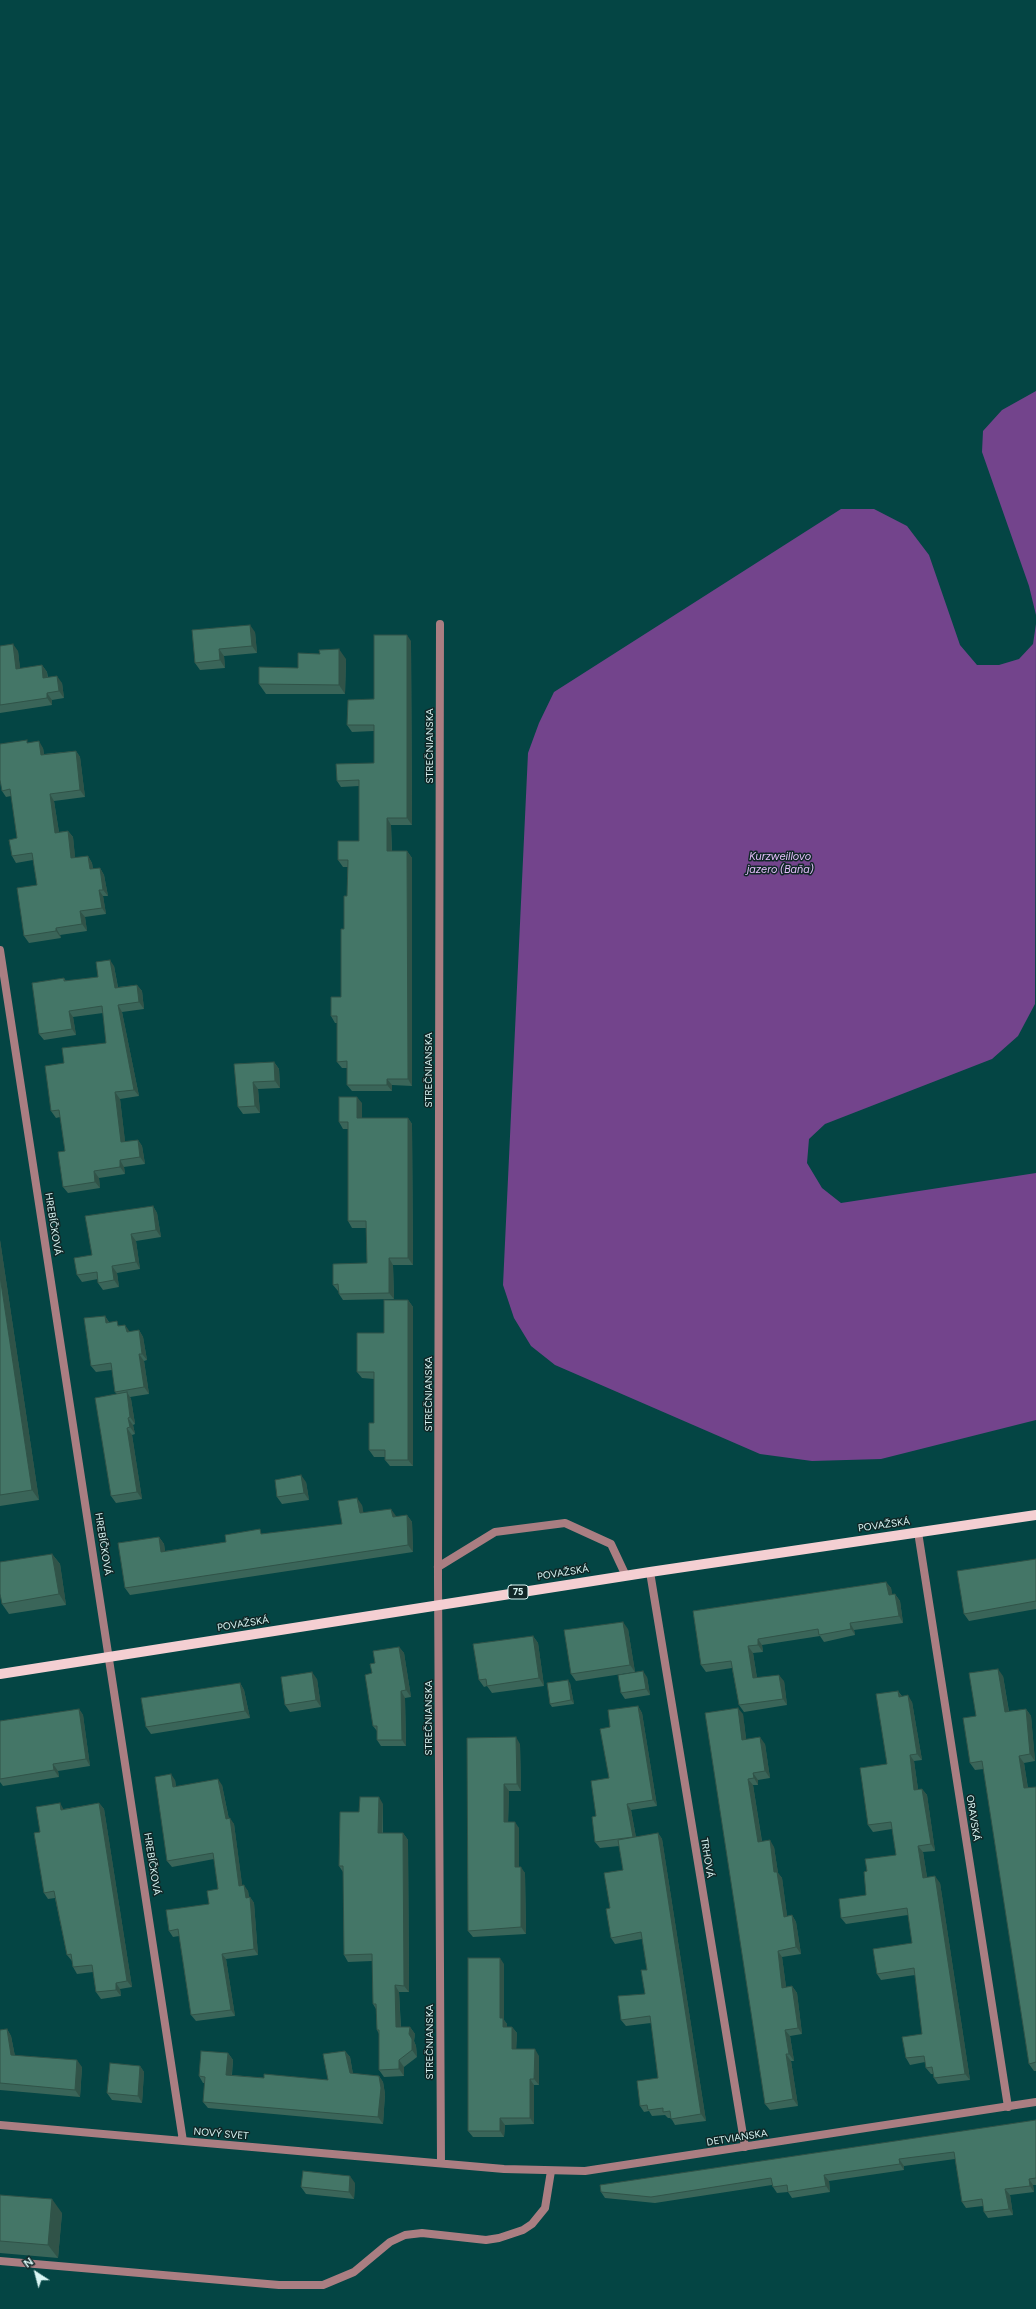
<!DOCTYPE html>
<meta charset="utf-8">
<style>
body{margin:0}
#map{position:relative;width:1036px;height:2309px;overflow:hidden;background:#044544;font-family:Figtree,sans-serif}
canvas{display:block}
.north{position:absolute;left:16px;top:2253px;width:40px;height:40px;-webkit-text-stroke:3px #102727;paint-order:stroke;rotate:324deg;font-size:11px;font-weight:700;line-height:16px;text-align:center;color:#daf7f5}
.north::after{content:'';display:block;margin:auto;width:14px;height:18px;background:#daf7f5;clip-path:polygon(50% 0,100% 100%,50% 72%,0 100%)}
</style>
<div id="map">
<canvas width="1036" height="2309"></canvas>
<div class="north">N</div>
</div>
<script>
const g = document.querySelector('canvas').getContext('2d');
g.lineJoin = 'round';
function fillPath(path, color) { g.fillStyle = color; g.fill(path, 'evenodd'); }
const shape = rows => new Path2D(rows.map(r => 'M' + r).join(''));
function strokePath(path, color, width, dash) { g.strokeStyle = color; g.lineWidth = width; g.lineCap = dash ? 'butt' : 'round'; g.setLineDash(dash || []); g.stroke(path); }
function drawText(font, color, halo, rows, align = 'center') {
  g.font = font + ' Figtree,sans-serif'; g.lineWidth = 3; g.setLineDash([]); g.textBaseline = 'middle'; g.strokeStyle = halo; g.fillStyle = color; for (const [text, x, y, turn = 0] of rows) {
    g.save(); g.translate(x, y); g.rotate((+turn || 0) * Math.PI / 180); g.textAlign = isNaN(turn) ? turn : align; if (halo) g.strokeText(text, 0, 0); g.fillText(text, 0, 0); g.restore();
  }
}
const water = shape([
 [1036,391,1036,615,1029,586,982,452,983,431,1002,410],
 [841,509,874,509,907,526,929,555,960,645,977,665,999,665,1019,659,1033,644,1036,624,1035,1004,1018,1036,992,1059,825,1124,809,1139,807,1163,822,1188,841,1203,1036,1173,1036,1420,881,1459,812,1461,760,1454,555,1365,531,1346,514,1318,503,1285,528,753,539,723,554,692]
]);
const service = shape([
 [438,1567,495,1532,565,1523,611,1544,626,1576],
 [0,2261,279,2285,323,2285,354,2272,390,2242,405,2235,422,2233,486,2240,499,2238,523,2230,532,2224,545,2208,551,2171]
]);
const minor = shape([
 [440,624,438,1576,441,2163],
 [0,950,183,2141],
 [918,1532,1008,2107],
 [650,1572,745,2147],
 [0,2125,504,2169,585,2171,1036,2102]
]);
const primary = shape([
 [0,1674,650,1572,1036,1515]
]);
const wall = shape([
 [192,630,255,632,257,653,224,656,225,668,200,670,195,663],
 [411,641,412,825,391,825,392,851,407,851,412,858,412,1086,392,1085,392,1091,352,1091,347,1085,347,1068,342,1068,337,1062,337,1023,335,1023,331,1016,341,997,344,929,347,896,348,867,343,867,338,860,359,841,359,786,341,787,337,781,374,763,374,731,352,732,347,725,374,699],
 [0,646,18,651,20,669,42,665,47,672,48,677,62,683,64,698,52,700,52,705,0,713],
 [346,659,345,694,266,694,259,684],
 [28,743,43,748,44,754,76,751,80,757,85,797,54,801,59,832,68,831,73,837,75,858,88,856,92,863,93,869,100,868,104,875,108,896,103,896,106,914,85,917,87,931,60,935,61,938,29,943,24,936,37,885,33,860,16,863,12,856,17,838,11,796,6,797,2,791],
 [114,966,118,987,137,985,142,991,144,1009,122,1012,139,1096,120,1099,125,1142,138,1140,142,1146,145,1164,124,1167,125,1174,99,1178,100,1188,68,1193,63,1187,65,1151,60,1117,56,1118,51,1111,64,1063,106,1043,103,1013,73,1017,76,1035,44,1040,39,1034,64,978,66,981,98,977],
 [274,1062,279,1069,280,1088,258,1089,260,1113,243,1114,238,1107,234,1064],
 [362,1103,362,1118,408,1118,412,1124,413,1265,393,1265,394,1299,343,1300,339,1294,339,1291,338,1291,333,1285,367,1263,366,1228,352,1228,348,1221,348,1129,343,1129,339,1122],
 [153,1206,157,1213,161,1237,136,1241,140,1269,117,1273,119,1287,103,1290,98,1283,98,1279,82,1282,77,1275,92,1255],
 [0,1240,39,1500,0,1506],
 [408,1300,413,1307,413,1466,390,1466,385,1460,385,1457,374,1457,369,1450,374,1423,374,1379,362,1378,357,1372],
 [105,1316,109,1322,120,1326,130,1332,139,1330,143,1337,147,1360,144,1361,149,1394,130,1397,131,1399,135,1424,133,1425,135,1434,132,1435,142,1499,116,1503,111,1496,117,1394,115,1392,112,1370,96,1372,91,1366],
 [306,1482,309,1500,282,1504,277,1497],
 [362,1505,363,1513,396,1516,396,1517,407,1515,412,1522,413,1552,130,1595,125,1588,159,1537,164,1544,165,1551,226,1542,263,1534,342,1524],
 [52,1554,60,1564,66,1605,9,1614,2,1604],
 [1036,1559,1036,1609,969,1621,964,1614],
 [886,1582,891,1588,892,1595,895,1594,900,1601,903,1623,854,1630,855,1635,824,1642,820,1636,762,1645,763,1652,753,1653,757,1678,784,1681,787,1705,744,1712,739,1705,732,1668,706,1672,701,1665,693,1611],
 [628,1629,635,1672,576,1681,571,1674],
 [533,1636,538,1643,544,1686,492,1693,487,1686,484,1687,479,1680],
 [399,1647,404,1653,411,1697,405,1698,406,1746,381,1746,377,1740,377,1731,373,1726,372,1673,375,1663],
 [1003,1676,1009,1711,1026,1709,1031,1716,1035,1761,1024,1763,1028,1788,1036,1787,1036,2071,1034,2071,1029,2064,984,1769,975,1770,970,1763,976,1716],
 [647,1677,650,1695,625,1699,621,1693],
 [317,1679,321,1707,290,1712,285,1705],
 [240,1683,244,1690,250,1718,151,1734,146,1727],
 [570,1683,574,1704,552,1707,550,1704],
 [898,1691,902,1696,912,1702,922,1760,914,1761,918,1789,922,1789,927,1795,935,1851,923,1852,927,1877,940,1883,970,2080,938,2084,934,2078,933,2074,931,2074,926,2068,925,2062,910,2065,906,2058,922,2034,915,1975,881,1980,877,1974,912,1943,908,1915,846,1924,841,1918,866,1895,867,1871,896,1855,892,1829,873,1832,868,1825,887,1764],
 [638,1706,642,1713,657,1806,631,1810,636,1837,658,1833,662,1839,706,2121,675,2125,671,2118,668,2118,665,2115,652,2116,649,2111,644,2112,640,2106,658,2078,651,2023,626,2026,621,2020,645,1994,647,1970,642,1939,615,1944,611,1938,610,1908,623,1870,619,1846,600,1848,595,1842,596,1816,609,1778,610,1727],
 [79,1709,83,1715,90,1766,58,1771,59,1777,3,1786,0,1782,0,1721],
 [743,1714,746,1739,765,1744,770,1778,758,1780,758,1785,753,1785,762,1841,774,1847,778,1873,782,1878,787,1916,792,1915,796,1922,801,1954,782,1957,786,1987,792,1986,797,1993,802,2034,790,2036,794,2061,791,2061,798,2106,770,2110,765,2104],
 [467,1738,520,1744,521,1791,509,1791,508,1822,519,1828,519,1867,525,1873,526,1934,473,1937,468,1931],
 [175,1780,176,1787,222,1785,229,1819,234,1824,242,1885,248,1891,249,1897,250,1897,254,1903,258,1955,226,1959,235,2016,196,2021,191,2015,179,1936,173,1937,169,1931,209,1904,218,1889,214,1859,172,1867,167,1861],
 [99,1803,104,1809,132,1987,120,1989,121,1996,101,1999,96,1992,93,1972,77,1974,73,1967,72,1961,67,1955,55,1898,48,1899,44,1893,40,1832,64,1809],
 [383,1804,383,1833,403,1833,408,1840,409,1992,399,1992,401,2027,410,2027,415,2034,414,2041,416,2046,417,2057,404,2067,404,2076,384,2077,379,2070,379,2034,377,2030,376,2009,373,2004,372,1961,348,1962,344,1955,343,1872,339,1866,359,1812],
 [504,1964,504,2020,507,2024,507,2027,512,2027,517,2033,516,2049,539,2056,539,2085,534,2085,534,2124,505,2125,504,2137,473,2137,468,2131],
 [7,2029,11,2036,15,2056,82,2067,80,2097,0,2090,0,2030],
 [345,2051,350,2057,353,2074,379,2076,383,2082,385,2094,383,2124,208,2108,203,2102,205,2083,203,2083,199,2076,228,2053,233,2060,232,2075,264,2078,328,2080],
 [140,2066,144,2072,142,2103,112,2100,107,2093],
 [1036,2120,1036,2185,1033,2185,1034,2192,1010,2195,1013,2215,988,2218,984,2212,983,2206,966,2208,962,2202,955,2159,904,2166,904,2170,829,2181,830,2192,792,2198,788,2192,777,2193,773,2187,772,2185,655,2203,605,2198,601,2192],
 [355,2183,354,2199,306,2194,301,2187],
 [0,2195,62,2213,58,2258,0,2253]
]);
const shadedWall = shape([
 [250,625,255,632,257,653,252,646],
 [407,635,411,641,412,825,407,818],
 [13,644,18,651,21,676,16,669],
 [219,649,224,656,225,668,220,660],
 [339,649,346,659,345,694,339,685],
 [42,665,47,672,48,685,43,678],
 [57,676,62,683,64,698,59,691],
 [47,693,52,700,52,705,47,698],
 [39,741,43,748,45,761,41,755],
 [76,751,80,757,85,797,80,790],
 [50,794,54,801,60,839,55,833],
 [387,818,391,825,392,858,387,851],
 [68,831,73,837,76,865,71,858],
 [407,851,412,858,412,1086,408,1079],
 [88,856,92,863,94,876,90,869],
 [100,868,104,875,108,896,103,890],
 [99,890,103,896,106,914,102,908],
 [80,911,85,917,87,931,82,924],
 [56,928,60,935,61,938,56,931],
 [110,960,114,966,119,994,115,988],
 [137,985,142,991,144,1009,139,1002],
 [118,1005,122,1012,139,1096,134,1090],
 [69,1011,73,1017,76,1035,72,1029],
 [274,1062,279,1069,280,1088,275,1081],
 [387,1079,392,1085,392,1091,387,1085],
 [253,1082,258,1089,260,1113,255,1106],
 [115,1092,120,1099,126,1149,121,1142],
 [357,1097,362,1103,362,1124,357,1118],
 [408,1118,412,1124,413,1265,408,1258],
 [138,1140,142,1146,145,1164,140,1157],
 [120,1160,124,1167,125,1174,120,1167],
 [94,1171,99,1178,100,1188,95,1182],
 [153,1206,157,1213,161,1237,156,1230],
 [131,1234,136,1241,140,1269,136,1262],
 [0,1240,39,1500,32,1490,0,1276],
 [389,1258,393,1265,394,1299,389,1293],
 [112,1266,117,1273,119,1287,114,1280],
 [408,1300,413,1307,413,1466,408,1460],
 [105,1316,109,1323,106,1323],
 [125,1325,130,1332,127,1332],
 [139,1330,143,1337,147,1360,142,1354],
 [139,1354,144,1361,149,1394,144,1387],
 [127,1392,131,1399,135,1424,130,1417],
 [128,1418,133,1425,135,1434,130,1427],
 [127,1428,132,1435,142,1499,137,1492],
 [301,1475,306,1482,309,1500,304,1493],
 [357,1498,362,1505,365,1520,360,1513],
 [391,1509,396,1516,397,1524,393,1517],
 [407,1515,412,1522,413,1552,408,1545],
 [159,1537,164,1544,166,1559,161,1552],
 [52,1554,60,1564,66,1605,59,1594],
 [886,1582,891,1588,894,1602,889,1595],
 [895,1594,900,1601,903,1623,899,1616],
 [623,1622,628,1629,635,1672,630,1665],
 [850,1623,854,1630,855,1635,851,1629],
 [533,1636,538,1643,544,1686,539,1678],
 [758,1639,762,1645,763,1652,758,1645],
 [748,1646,753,1653,758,1685,753,1678],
 [399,1647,404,1653,411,1697,406,1690],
 [998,1669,1003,1676,1010,1719,1005,1712],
 [643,1671,647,1677,650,1695,646,1689],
 [312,1672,317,1679,321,1707,316,1700],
 [779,1675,784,1681,787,1705,783,1699],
 [568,1680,570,1683,574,1704,571,1700],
 [240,1683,244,1690,250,1718,245,1711],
 [401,1691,405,1698,406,1746,402,1740],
 [898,1691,902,1697,899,1697],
 [908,1695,912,1702,922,1760,917,1754],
 [638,1706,642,1713,657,1806,653,1800],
 [738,1708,743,1714,747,1746,742,1740],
 [79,1709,83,1715,90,1766,86,1759],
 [1026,1709,1031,1716,1035,1761,1030,1754],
 [516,1737,520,1744,521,1791,517,1784],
 [760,1737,765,1744,770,1778,765,1771],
 [910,1755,914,1761,919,1796,914,1790],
 [1019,1756,1024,1763,1029,1796,1024,1788],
 [53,1764,58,1771,59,1777,54,1770],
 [753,1773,758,1780,758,1785,754,1778],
 [171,1774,175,1780,177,1793,173,1787],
 [218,1779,222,1785,230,1825,226,1819],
 [748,1779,753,1785,763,1849,758,1842],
 [504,1784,509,1791,508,1828,504,1822],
 [922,1789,927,1795,935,1851,931,1844],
 [379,1797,383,1804,382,1840,378,1833],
 [60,1803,64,1810,61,1810],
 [99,1803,104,1809,132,1987,127,1981],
 [627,1804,631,1810,637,1843,633,1837],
 [230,1818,234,1824,243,1891,239,1886],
 [515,1822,519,1828,519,1874,515,1867],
 [403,1833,408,1840,409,1992,404,1986],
 [658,1833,662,1839,706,2121,701,2114],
 [770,1840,774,1847,778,1873,782,1878,788,1923,784,1917,774,1872],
 [918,1846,923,1852,928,1884,923,1878],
 [521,1867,525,1873,526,1934,521,1927],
 [935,1876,940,1883,970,2080,965,2074],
 [244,1885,248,1891,250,1904,246,1898],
 [250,1897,254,1903,258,1955,254,1949],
 [792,1915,796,1922,801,1954,796,1947],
 [778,1951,782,1957,787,1994,782,1988],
 [222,1954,226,1959,235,2016,231,2010],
 [500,1958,504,1964,504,2020,507,2024,507,2033,503,2027,500,2018],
 [116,1983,120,1989,121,1996,116,1990],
 [395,1985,399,1992,401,2034,396,2027],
 [792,1986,797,1993,802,2034,798,2028],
 [410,2027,415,2034,414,2041,416,2046,417,2057,412,2050,409,2034],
 [512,2027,517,2033,516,2056,512,2049],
 [7,2029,11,2036,16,2062,11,2055],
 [785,2030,790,2036,794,2061,789,2054],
 [535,2049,539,2056,539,2085,534,2079],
 [345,2051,350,2057,354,2080,350,2073],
 [228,2053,233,2060,231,2081,226,2075],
 [786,2054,791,2061,798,2106,793,2099],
 [77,2060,82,2067,80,2097,75,2090],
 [399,2060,404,2067,404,2076,399,2069],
 [140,2066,144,2072,142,2103,138,2096],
 [379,2076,383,2082,385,2094,383,2124,378,2117],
 [530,2079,534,2085,534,2124,530,2118],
 [500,2118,505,2125,504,2137,500,2131],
 [899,2159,904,2166,904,2170,900,2164],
 [824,2175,829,2181,830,2192,826,2186],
 [350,2176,355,2183,354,2199,349,2192],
 [1029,2179,1033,2185,1034,2192,1030,2186],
 [1005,2189,1010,2195,1013,2215,1009,2209],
 [52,2199,62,2213,58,2258,48,2245]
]);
const building = shape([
 [250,625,252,646,219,649,220,660,195,663,192,630,250,625],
 [374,635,407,635,407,818,387,818,387,851,407,851,408,1079,387,1079,387,1085,347,1085,347,1061,337,1062,337,1016,331,1016,331,997,341,997,341,929,344,929,344,896,347,896,348,860,338,860,338,841,359,841,359,780,337,781,336,764,374,763,374,725,347,725,348,700,374,699,374,635],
 [13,644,16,669,42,665,43,678,57,676,59,691,47,693,47,698,0,705,0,646,13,644],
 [339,649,339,685,259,684,259,667,298,668,298,653,320,654,319,650,339,649],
 [27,740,27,743,39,741,41,755,76,751,80,790,50,794,55,833,68,831,71,858,88,856,90,869,100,868,103,890,99,890,102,908,80,911,82,924,56,928,56,931,24,936,17,888,37,885,32,853,12,856,9,840,17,838,10,789,2,791,0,780,0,744,27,740],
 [110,960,115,988,137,985,139,1002,118,1005,134,1090,115,1092,121,1142,138,1140,140,1157,120,1160,120,1167,94,1171,95,1182,63,1187,58,1152,65,1151,59,1110,51,1111,45,1066,64,1063,62,1048,106,1043,102,1006,69,1011,72,1029,39,1034,32,983,64,978,64,981,98,977,96,962,110,960],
 [274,1062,275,1081,253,1082,255,1106,238,1107,234,1064,274,1062],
 [339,1097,357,1097,357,1118,408,1118,408,1258,389,1258,389,1293,339,1294,338,1284,333,1285,333,1264,367,1263,366,1221,348,1221,348,1122,339,1122,339,1097],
 [153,1206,156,1230,131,1234,136,1262,112,1266,114,1280,98,1283,97,1272,77,1275,74,1258,92,1255,85,1216,153,1206],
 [0,1276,32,1490,0,1495,0,1276],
 [384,1300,408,1300,408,1460,385,1460,385,1450,369,1450,369,1423,374,1423,374,1372,357,1372,357,1333,384,1333,384,1300],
 [105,1316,106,1323,117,1321,118,1326,125,1325,127,1332,139,1330,142,1354,139,1354,144,1387,115,1392,111,1363,91,1366,84,1318,105,1316],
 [127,1392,130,1417,128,1418,130,1427,127,1428,137,1492,111,1496,95,1398,127,1392],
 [301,1475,304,1493,277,1497,275,1480,301,1475],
 [357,1498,360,1513,391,1509,393,1517,407,1515,408,1545,125,1588,118,1543,159,1537,161,1552,226,1542,225,1535,260,1529,261,1534,342,1524,338,1501,357,1498],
 [52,1554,59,1594,2,1604,0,1594,0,1562,52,1554],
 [1036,1559,1036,1601,964,1614,957,1571,1036,1559],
 [886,1582,889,1595,895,1594,899,1616,850,1623,851,1629,819,1635,818,1629,758,1639,758,1645,748,1646,753,1678,779,1675,783,1699,739,1705,731,1661,701,1665,693,1611,886,1582],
 [623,1622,630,1665,571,1674,564,1630,623,1622],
 [533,1636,539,1678,487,1686,486,1679,479,1680,473,1644,533,1636],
 [399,1647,406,1690,401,1691,402,1740,377,1740,377,1726,373,1726,365,1675,372,1673,370,1664,375,1663,373,1651,399,1647],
 [998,1669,1005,1712,1026,1709,1030,1754,1019,1756,1024,1788,1036,1787,1036,2062,1029,2064,982,1761,970,1763,963,1718,976,1716,969,1673,998,1669],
 [643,1671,646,1689,621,1693,618,1675,643,1671],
 [312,1672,316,1700,285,1705,281,1677,312,1672],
 [568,1680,571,1700,550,1704,547,1683,568,1680],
 [240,1683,245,1711,146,1727,141,1698,240,1683],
 [898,1691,899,1697,908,1695,917,1754,910,1755,914,1790,922,1789,931,1844,918,1846,923,1878,935,1876,965,2074,934,2078,932,2067,926,2068,924,2056,906,2058,902,2037,922,2034,914,1968,877,1974,873,1949,912,1943,907,1908,841,1918,839,1899,866,1895,864,1872,867,1871,865,1859,896,1855,891,1822,868,1825,860,1768,887,1764,876,1694,898,1691],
 [638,1706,653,1800,627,1804,633,1837,595,1842,592,1817,596,1816,591,1781,609,1778,600,1729,610,1727,608,1710,638,1706],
 [738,1708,742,1740,760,1737,765,1771,753,1773,754,1778,748,1779,758,1842,770,1840,774,1872,777,1872,784,1917,792,1915,796,1947,778,1951,782,1988,792,1986,798,2028,785,2030,789,2054,786,2054,793,2099,765,2104,705,1713,738,1708],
 [79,1709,86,1759,53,1764,54,1770,0,1779,0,1721,79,1709],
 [516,1737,517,1784,504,1784,504,1822,515,1822,515,1867,521,1867,521,1927,468,1931,467,1738,516,1737],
 [171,1774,173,1787,218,1779,226,1819,230,1818,239,1886,244,1885,246,1898,250,1897,254,1949,222,1954,231,2010,191,2015,178,1929,169,1931,166,1910,209,1904,207,1891,218,1889,213,1853,167,1861,155,1777,171,1774],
 [360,1797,379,1797,378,1833,403,1833,404,1986,395,1985,396,2027,410,2027,409,2034,412,2039,412,2050,399,2060,399,2069,379,2070,379,2030,377,2030,376,2004,373,2004,372,1954,344,1955,343,1866,339,1866,340,1812,359,1812,360,1797],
 [60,1803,61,1810,99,1803,127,1981,116,1983,116,1990,96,1992,92,1965,73,1967,71,1954,67,1955,54,1891,44,1893,34,1833,40,1832,36,1807,60,1803],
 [658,1833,701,2114,671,2119,670,2111,663,2112,663,2108,648,2110,647,2105,640,2106,637,2081,658,2078,650,2016,621,2020,618,1996,645,1994,641,1970,647,1970,641,1932,611,1938,606,1909,610,1908,604,1873,623,1870,618,1840,658,1833],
 [468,1958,500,1958,500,2018,503,2018,503,2027,512,2027,512,2049,535,2049,534,2079,530,2079,530,2118,500,2118,500,2131,468,2131,468,1958],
 [7,2029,11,2055,77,2060,75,2090,0,2083,0,2030,7,2029],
 [201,2051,228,2053,226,2075,264,2078,264,2074,328,2080,323,2054,345,2051,350,2073,379,2076,381,2088,378,2117,203,2102,205,2077,199,2076,201,2051],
 [110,2063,140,2066,138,2096,107,2093,110,2063],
 [1036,2120,1036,2178,1029,2179,1030,2186,1005,2189,1009,2209,984,2212,982,2199,962,2202,954,2152,899,2159,900,2164,824,2175,826,2186,788,2192,787,2185,773,2187,771,2178,651,2197,601,2192,600,2185,1036,2120],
 [303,2171,350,2176,349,2192,301,2187,303,2171],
 [0,2195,52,2199,48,2245,0,2241,0,2195]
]);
const shields = [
 [518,1592,20]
];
const shieldNames = [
 ["75",518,1592]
];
const streetNames = [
 ["STREČNIANSKA",430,746,-90],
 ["STREČNIANSKA",429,1070,-90],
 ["HREBÍČKOVÁ",53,1224,81],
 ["STREČNIANSKA",429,1394,-90],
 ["POVAŽSKÁ",884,1525,-8],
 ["HREBÍČKOVÁ",103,1544,81],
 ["POVAŽSKÁ",563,1573,-9],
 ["POVAŽSKÁ",243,1624,-9],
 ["STREČNIANSKA",429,1718,-90],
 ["ORAVSKÁ",973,1818,81],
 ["TRHOVÁ",707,1858,81],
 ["HREBÍČKOVÁ",152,1864,81],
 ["STREČNIANSKA",430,2042,-90],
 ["NOVÝ SVET",221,2134,5],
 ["DETVIANSKA",737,2138,-9]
];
const waterNames = [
 ["Kurzweillovo",780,857],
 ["jazero (Baňa)",780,870]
];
fillPath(water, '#73448c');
strokePath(service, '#aa7e82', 8);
strokePath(minor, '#aa7e82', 8);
strokePath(primary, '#f4cfd2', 10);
fillPath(wall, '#3a6559');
fillPath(shadedWall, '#305348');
fillPath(building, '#447667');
strokePath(building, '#305348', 1);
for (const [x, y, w] of shields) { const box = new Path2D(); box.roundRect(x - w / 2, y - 7, w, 14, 3); g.fillStyle = '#102727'; g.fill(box); strokePath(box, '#daf7f5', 1); }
drawText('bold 9px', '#daf7f5', null, shieldNames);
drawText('10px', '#daf7f5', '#102727', streetNames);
drawText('italic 11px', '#e6c0fc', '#102727', waterNames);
</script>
